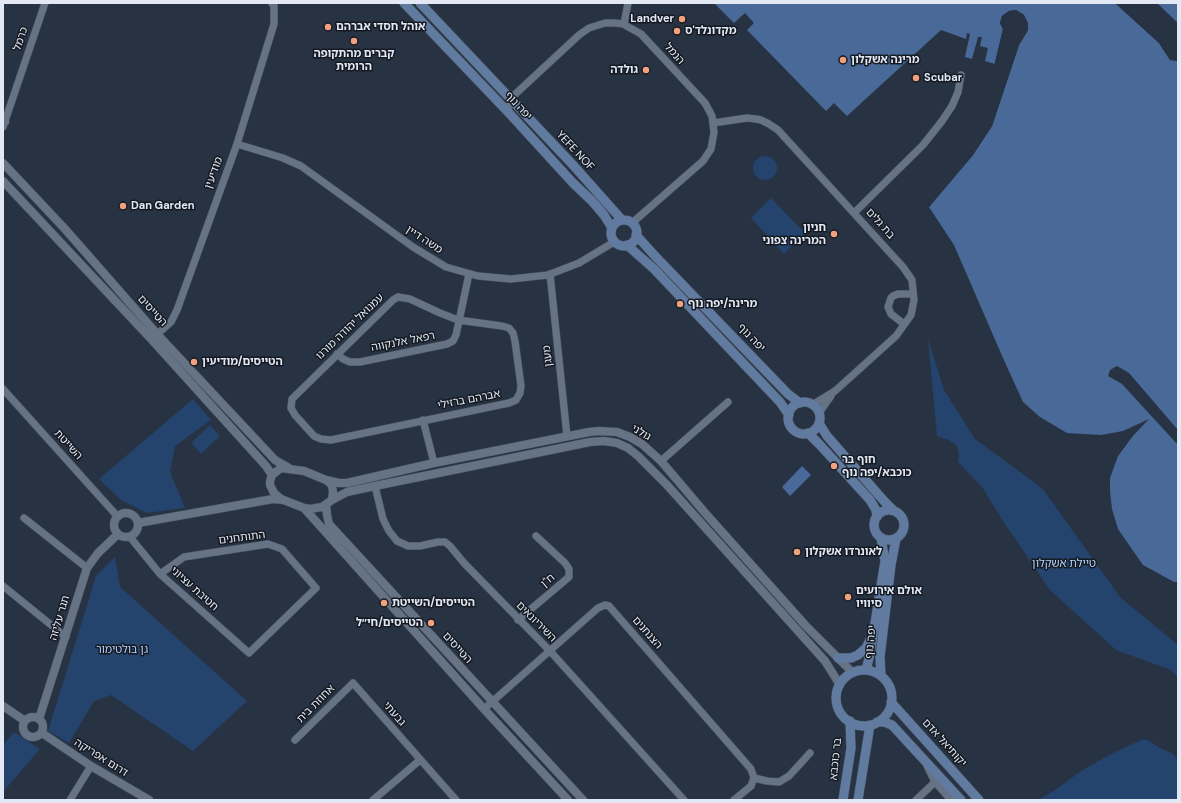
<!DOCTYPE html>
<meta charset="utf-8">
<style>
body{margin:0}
#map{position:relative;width:1181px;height:803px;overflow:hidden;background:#273343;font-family:"DM Sans",sans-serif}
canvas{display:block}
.frame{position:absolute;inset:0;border:4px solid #e2e9f4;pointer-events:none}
</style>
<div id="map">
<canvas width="1181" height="803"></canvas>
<div class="frame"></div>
</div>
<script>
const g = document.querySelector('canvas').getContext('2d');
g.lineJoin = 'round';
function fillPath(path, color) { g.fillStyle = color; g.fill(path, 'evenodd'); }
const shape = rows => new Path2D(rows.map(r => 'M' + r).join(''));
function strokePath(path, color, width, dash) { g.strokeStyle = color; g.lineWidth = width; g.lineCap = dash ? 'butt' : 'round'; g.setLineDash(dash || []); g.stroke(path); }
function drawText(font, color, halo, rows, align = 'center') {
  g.font = font + ' "DM Sans","Noto Sans Hebrew",sans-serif'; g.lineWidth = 3; g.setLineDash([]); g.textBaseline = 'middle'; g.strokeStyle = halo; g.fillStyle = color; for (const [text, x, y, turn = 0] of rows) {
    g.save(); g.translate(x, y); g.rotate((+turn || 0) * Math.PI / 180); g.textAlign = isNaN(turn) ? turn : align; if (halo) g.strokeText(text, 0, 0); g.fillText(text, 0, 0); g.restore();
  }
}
const green = shape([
 '753 168a12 12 0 1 1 24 0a12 12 0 1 1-24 0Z',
 [771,198,805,233,784,254,751,218],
 [928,339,944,390,975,439,1042,488,1120,597,1178,645,1178,677,1171,670,1116,650,1050,590,1003,521,982,487,958,462,959,455,957,446,949,440,937,436],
 [193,399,211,420,175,446,170,472,185,508,147,513,121,500,99,479],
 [210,425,220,436,201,454,191,443],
 [115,557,120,587,247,701,193,751,111,695,94,701,69,743,48,731,96,576],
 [14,732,40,749,3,792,3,745],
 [1143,739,1148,740,1160,748,1173,754,1178,760,1178,800,1038,800,1055,790,1081,771,1109,755]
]);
const water = shape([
 [714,3,1115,3,1159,43,1170,60,1178,61,1178,582,1174,582,1143,565,1118,529,1112,509,1110,491,1110,478,1118,456,1133,436,1149,419,1123,431,1101,435,1067,433,1040,417,1023,402,1003,358,954,245,929,207,973,155,992,126,1019,45,1028,30,1024,15,1016,10,1009,11,1002,16,1000,23,1003,29,995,64,985,61,988,48,980,46,982,37,978,37,972,59,965,57,970,34,967,33,966,39,941,30,847,116,834,103,826,111,747,30,754,23,745,13,734,23],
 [1157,3,1178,3,1178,23],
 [802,466,811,475,790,496,782,487]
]);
const pier = shape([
 [1115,3,1118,3,1161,42,1171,59,1178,59,1178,61,1170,60,1159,43],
 [1016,10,1024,15,1028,23,1028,30,1019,45,992,126,973,155,929,207,928,205,971,154,990,125,1017,44,1026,29,1026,24,1022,16,1015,12,1010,13,1004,17,1002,23,1005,30,996,64,994,66,1003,29,1000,23,1002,16,1009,11],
 [1117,366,1129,373,1178,430,1178,445,1122,384,1108,376,1110,370]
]);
const minor = shape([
 [624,24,628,3],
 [509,113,508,107,510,99,579,35,589,28,605,23,615,23,623,24,641,34,705,103,712,116,714,132,711,149,703,161,632,223],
 [713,123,747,118,756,119,761,120,769,124,778,130,903,267,912,280,914,300,911,315,896,336,835,391,812,405],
 [3,127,45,3],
 [237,144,283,158,301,166,413,247,446,267,478,276,511,279,548,275,579,263,614,242],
 [854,213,923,145,942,121,952,106,958,92,961,75],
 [550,274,567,436],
 [398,297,410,299,440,313,458,320,502,326,509,328,513,333,515,341,521,386,520,393,516,400,509,403,331,440,321,439,314,436,295,415,291,408,292,399,393,300,398,297],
 [904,324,891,314,888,307,891,298,893,296,898,294,913,294],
 [154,337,171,322,177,310,237,144,274,24,274,6,272,3],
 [337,354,343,359,350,362,360,362,447,344,453,341,456,335,469,274],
 [3,389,118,517],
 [819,413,831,396],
 [423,420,434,463],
 [661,461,728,402],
 [375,486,383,519,389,531,397,541,408,546,420,546,438,542,445,542,450,546,464,563,550,651,684,800],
 [24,518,87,568],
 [130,537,160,574,249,653,316,588,282,549,268,544,184,557,160,574],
 [3,586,66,637],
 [518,620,569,577,569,569,565,563,536,536],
 [484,709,598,608,605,605,609,606,751,769,754,778,751,786,734,800],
 [295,740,353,683,456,800],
 [927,766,935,782,951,800],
 [754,778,767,781,779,782,789,776,810,753],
 [70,800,91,766],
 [373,800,420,760],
 [916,800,935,782]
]);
const tertiary = shape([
 [3,123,5,122],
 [3,163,65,229,157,334,275,460,289,468],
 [3,181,152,340,266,466,272,475],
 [281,468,304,471,326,480,332,485,333,492,332,500,322,507,310,509,304,508,281,499,274,493,270,485,270,481,272,475,281,468],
 [326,480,339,483,347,483,434,463,589,432,599,431,617,432,630,437,642,444,661,461,706,514,806,626,853,673],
 [332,500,347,492,375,486,590,442,604,441,617,443,628,448,638,456,667,485,825,661,840,685],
 [326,505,327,515,329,524,583,800],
 [304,508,484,709,568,800],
 '114 525a12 12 0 1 1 24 0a12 12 0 1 1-24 0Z',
 [138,523,273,499,283,500],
 [3,706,25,721],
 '23 727a10 10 0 1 1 20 0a10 10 0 1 1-20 0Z',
 [39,719,87,568,98,553,118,534],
 [42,733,91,766,149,800]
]);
const secondary = shape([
 [404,3,509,113,573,183,592,201,604,215,612,228],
 [420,3,573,165,622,220],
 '611 233a13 13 0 1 1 26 0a13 13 0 1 1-26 0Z',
 [636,235,655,256,788,394,800,403],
 [627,245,654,269,780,402,789,415],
 '788 418a16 16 0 1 1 32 0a16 16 0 1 1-32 0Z',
 [819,423,827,436,884,501,894,511],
 [808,433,820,445,870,500,876,510,877,517],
 '874 525a15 15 0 1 1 30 0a15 15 0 1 1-30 0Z',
 [838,658,851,658,858,655,866,648,870,640],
 [866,670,870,654,885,561,881,538],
 '836 698a28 28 0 1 1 56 0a28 28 0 1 1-56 0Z',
 [881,676,880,657,891,565,896,539],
 [891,702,979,800],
 [877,722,884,722,892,725,961,800],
 [843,800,851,748,850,721],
 [858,800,870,725]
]);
const markers = [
 [682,19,4,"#f1a17e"],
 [328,27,4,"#f1a17e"],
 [677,31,4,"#f1a17e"],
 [354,41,4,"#f1a17e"],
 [843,60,4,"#f1a17e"],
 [646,70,4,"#f1a17e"],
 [916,78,4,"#f1a17e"],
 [123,206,4,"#f1a17e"],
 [834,234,4,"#f1a17e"],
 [680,304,4,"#f1a17e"],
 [194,362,4,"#f1a17e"],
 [834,466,4,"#f1a17e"],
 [797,552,4,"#f1a17e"],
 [848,597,4,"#f1a17e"],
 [384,603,4,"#f1a17e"],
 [431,623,4,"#f1a17e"]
];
const poiNames = [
 ["Landver",674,19,"right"],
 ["אוהל חסדי אברהם",336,27],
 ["מקדונלד'ס",685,31],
 ["קברים מהתקופה",354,54,"center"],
 ["הרומית",354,67,"center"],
 ["מרינה אשקלון",851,60],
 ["גולדה",638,70,"right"],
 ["Scubar",924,78],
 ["Dan Garden",131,206],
 ["חניון",826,228,"right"],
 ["המרינה צפוני",826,241,"right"],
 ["מרינה/יפה נוף",688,304],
 ["הטייסים/מודיעין",202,362],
 ["חוף בר",842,460],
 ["כוכבא/יפה נוף",842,473],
 ["לאונרדו אשקלון",805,552],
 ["אולם אירועים",856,591],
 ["סיוויו",856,604],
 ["הטייסים/השייטת",392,603],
 ["הטייסים/חי״ל",423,623,"right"]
];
const streetNames = [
 ["כרמל",21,39,-71],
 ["הנמל",674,54,48],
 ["יפה נוף",518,106,47],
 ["YEFE NOF",575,151,47],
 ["מודיעין",214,173,-70],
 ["בת גלים",880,224,48],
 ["משה דיין",424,240,33],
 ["הטייסים",152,311,48],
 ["עמנואל יהודה מורנו",350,327,-44],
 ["יפה נוף",751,338,46],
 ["רפאל אלנקווה",403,342,-11],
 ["מעגן",548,356,-96],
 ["אברהם ברזילי",469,400,-11],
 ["גולני",641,433,31],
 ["השייטת",68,445,48],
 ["התותחנים",242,538,-7],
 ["ח\"ן",548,581,-40],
 ["חטיבת עציוני",194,589,42],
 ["תגר עליזה",60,618,-73],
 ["השיריונאים",536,622,45],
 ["הצנחנים",647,633,49],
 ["יפה נוף",871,642,-85],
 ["הטייסים",457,648,48],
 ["אחוזת בית",316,704,-45],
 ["גבעתי",394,714,49],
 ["יקותיאל אדם",944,743,48],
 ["דרום אפריקה",101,758,32],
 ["בר כוכבא",836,759,-84]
];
const parkNames = [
 ["טיילת אשקלון",1064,564],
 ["גן בולטימור",122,650]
];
fillPath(green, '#24436d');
fillPath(water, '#496a98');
fillPath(pier, '#273343');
strokePath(minor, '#47505e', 8);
strokePath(tertiary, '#47505e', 9);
strokePath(secondary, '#47505e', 10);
strokePath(minor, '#657385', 7);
strokePath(tertiary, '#657385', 8);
strokePath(secondary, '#607b9f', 9);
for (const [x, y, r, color] of markers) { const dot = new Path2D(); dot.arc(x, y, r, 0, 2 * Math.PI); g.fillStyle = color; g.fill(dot); strokePath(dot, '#151a22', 1.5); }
drawText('bold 11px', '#e2e9f4', '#151a22', poiNames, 'left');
drawText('11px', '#e2e9f4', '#151a22', streetNames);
drawText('11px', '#b4d2fc', '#151a22', parkNames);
</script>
